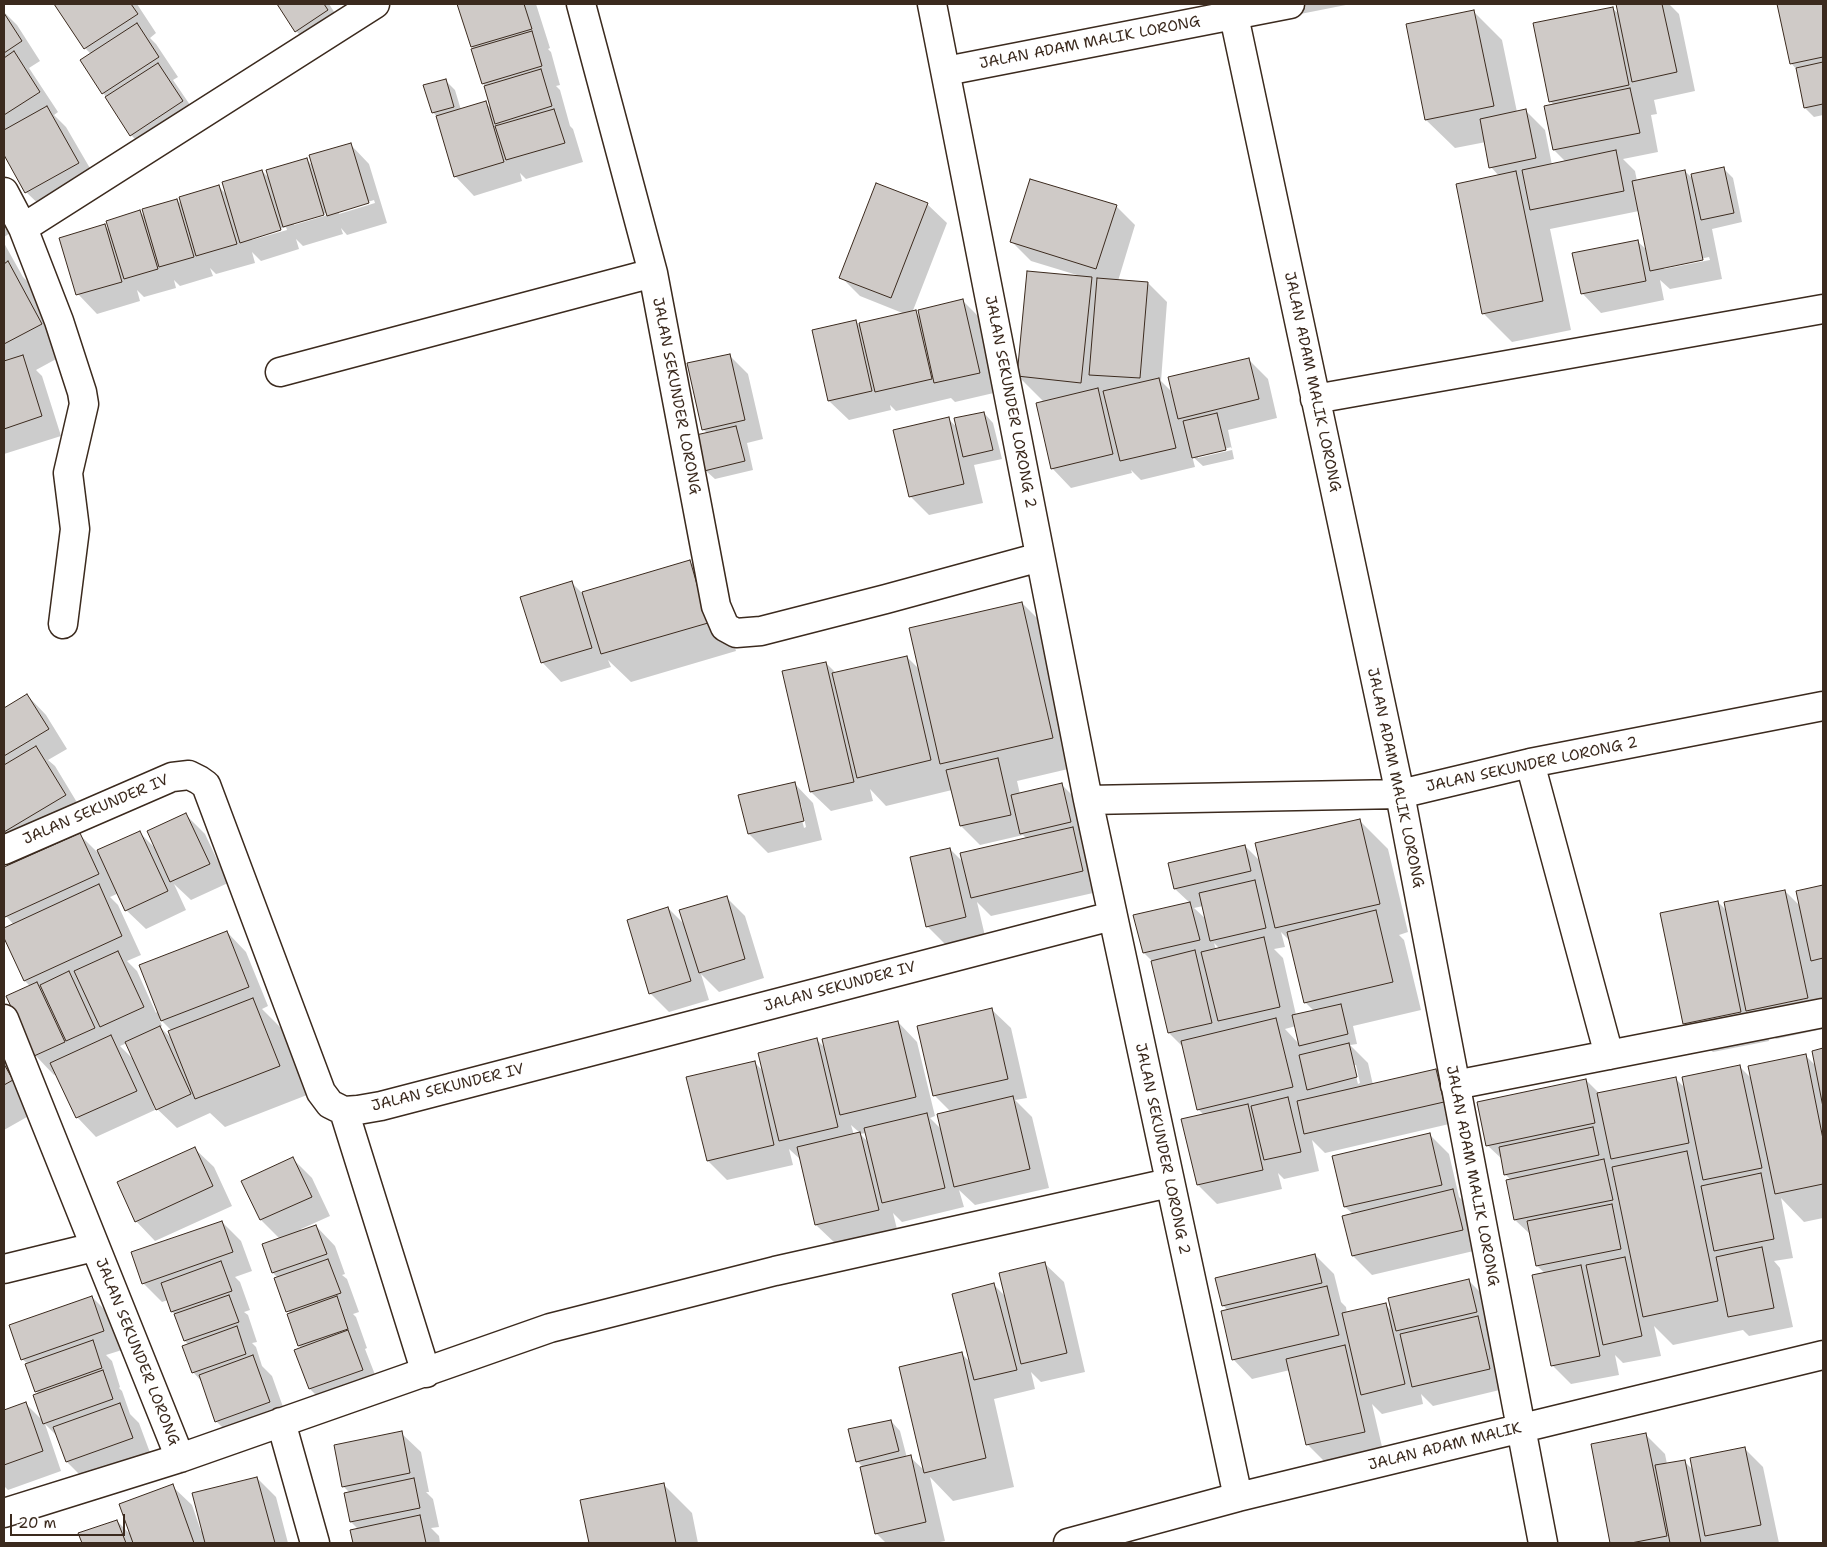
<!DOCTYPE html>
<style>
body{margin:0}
#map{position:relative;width:1827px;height:1547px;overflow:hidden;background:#fff;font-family:"Shantell Sans",sans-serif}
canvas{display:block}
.frame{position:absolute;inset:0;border:5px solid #3b2a1e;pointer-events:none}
.scale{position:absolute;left:10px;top:1514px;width:115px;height:22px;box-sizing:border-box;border:2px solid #3b2a1e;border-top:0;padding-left:6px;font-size:15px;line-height:18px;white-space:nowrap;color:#3b2a1e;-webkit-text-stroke:4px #fff;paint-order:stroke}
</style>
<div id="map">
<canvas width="1827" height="1547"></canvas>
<div class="frame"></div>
<div class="scale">20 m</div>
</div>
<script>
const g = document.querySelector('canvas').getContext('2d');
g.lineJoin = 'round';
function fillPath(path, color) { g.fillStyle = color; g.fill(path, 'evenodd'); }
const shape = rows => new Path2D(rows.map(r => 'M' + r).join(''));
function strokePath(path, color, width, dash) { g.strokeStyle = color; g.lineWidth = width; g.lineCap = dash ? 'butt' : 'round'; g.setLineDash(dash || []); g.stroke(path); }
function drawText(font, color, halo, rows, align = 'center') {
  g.font = font + ' "Shantell Sans",sans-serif'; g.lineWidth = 4; g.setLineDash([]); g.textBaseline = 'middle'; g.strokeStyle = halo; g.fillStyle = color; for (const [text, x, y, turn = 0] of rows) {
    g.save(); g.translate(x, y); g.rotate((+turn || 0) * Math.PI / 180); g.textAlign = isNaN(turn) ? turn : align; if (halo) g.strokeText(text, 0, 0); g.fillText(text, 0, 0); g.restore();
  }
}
const shadow = shape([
 [56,4,137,4,156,33,150,38,156,44,178,77,173,80,201,121,150,154,131,135,82,61,91,54,85,48],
 [278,4,329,4,346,30,315,50,296,31],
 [458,4,536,4,550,48,548,49,551,52,560,85,556,86,560,90,570,126,573,129,583,162,526,179,520,173,522,181,474,196,455,176,437,117,433,112,445,80,455,90,461,110,485,103,493,110,485,86,483,83,475,50,472,47],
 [1266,4,1351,4,1280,18],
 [1617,4,1669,4,1679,14,1695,91,1654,100,1657,114,1651,115,1658,152,1623,159,1635,171,1637,181,1685,171,1694,180,1724,169,1733,178,1742,222,1712,229,1722,279,1670,289,1660,280,1664,300,1601,313,1582,293,1637,241,1647,250,1639,211,1550,229,1571,330,1512,342,1483,313,1499,176,1491,167,1486,142,1455,148,1426,120,1407,25,1473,11,1502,40,1517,112,1526,111,1545,130,1552,165,1566,162,1554,150,1554,105,1550,101,1612,8,1620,15],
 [1709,257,1710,260,1664,269,1664,267],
 [1779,4,1823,4,1823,115,1814,117,1805,108,1797,70,1791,63],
 [4,12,17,25,40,61,29,68,58,112,54,115,66,127,98,182,46,211,26,192,4,152],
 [350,144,369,164,387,223,347,235,341,228,343,234,303,246,296,239,299,249,261,261,252,252,255,263,216,274,210,268,213,276,180,286,174,280,176,288,144,297,137,290,140,301,97,314,78,294,105,226,111,232,140,212,146,218,177,200,183,206,219,187,227,195,262,171,270,179,306,159,314,167],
 [374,200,375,203,339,214,339,211],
 [330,212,331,214,294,225,294,222],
 [286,227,287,230,252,240,252,238],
 [927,204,947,223,912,313,915,312,920,317,963,301,982,320,998,392,955,402,951,398,896,411,890,405,891,410,849,420,829,401,813,331,856,321,859,325,905,314,860,296,841,277],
 [1116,206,1135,225,1118,281,1148,283,1167,302,1161,381,1173,393,1249,360,1268,379,1277,418,1228,430,1234,459,1203,466,1192,456,1195,467,1141,480,1131,470,1132,473,1071,488,1052,468,1044,402,1018,376,1077,275,1031,261,1012,242],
 [1232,447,1232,450,1198,458,1198,455],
 [4,216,12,232,4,237],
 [4,243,23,277,37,291,69,352,36,370,42,376,61,436,4,454],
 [729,355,748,374,763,439,747,443,753,470,715,479,705,470,708,434,703,429],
 [984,413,993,423,1002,459,974,465,983,503,929,515,910,496,948,419,958,428],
 [689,561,718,590,736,651,631,682,608,660,611,667,561,682,542,662,572,583,585,596],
 [1022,603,1051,632,1081,766,1017,781,1020,794,1062,785,1081,804,1102,891,991,916,977,902,985,936,946,945,927,926,950,849,964,863,1027,839,1023,835,980,845,961,826,952,790,886,806,870,789,873,801,831,811,811,792,784,672,826,663,836,673,907,657,920,670],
 [27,695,46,715,67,749,48,760,55,766,84,814,4,862,4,709],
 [794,783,813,803,822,840,768,853,749,834],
 [798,804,801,804,806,827,804,828],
 [186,815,205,834,228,883,191,900,174,884,186,910,146,929,126,910,119,893,110,897,118,905,141,955,127,961,137,971,156,1013,227,932,246,952,268,1006,262,1009,281,1028,307,1095,225,1127,210,1113,177,1128,153,1105,155,1110,96,1137,77,1117,56,1074,54,1075,35,1055,30,986,25,981,4,935,4,930,14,925,6,916,4,911,4,869,79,834,97,852,139,832,156,849],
 [159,1018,172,1031,174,1041,160,1027,162,1026],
 [127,1043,134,1060,120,1046],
 [1359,820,1388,849,1408,932,1399,935,1404,940,1421,1010,1353,1026,1357,1044,1350,1045,1368,1063,1373,1085,1436,1070,1455,1090,1462,1121,1325,1153,1312,1140,1319,1171,1284,1179,1278,1173,1282,1189,1217,1204,1198,1185,1204,1115,1198,1109,1184,1048,1169,1033,1152,961,1144,953,1190,903,1175,889,1245,846,1261,862],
 [1203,906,1207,920,1194,908],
 [1281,932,1291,942,1305,1002,1314,1011,1296,1015,1283,958,1274,949,1285,947],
 [1214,943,1220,949,1216,950],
 [1296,1026,1300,1045,1285,1029],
 [1353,1065,1356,1065,1360,1083,1358,1084],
 [1823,886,1823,1029,1776,1039,1767,1030,1769,1041,1713,1052,1684,1024,1718,902,1727,911,1785,891,1801,907,1798,892],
 [726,897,745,916,764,978,719,992,701,974,709,1000,669,1012,650,993,668,908,686,926],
 [991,1009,1011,1028,1027,1098,1015,1100,1032,1117,1049,1188,975,1205,959,1190,964,1207,902,1222,893,1213,897,1229,836,1244,816,1225,801,1160,789,1149,793,1165,727,1180,708,1161,754,1062,764,1072,817,1040,825,1048,898,1022,917,1042,935,1116,930,1118,942,1130,951,1112,934,1095],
 [851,1125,860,1133,854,1135],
 [866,1133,868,1142,860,1134],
 [1823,1050,1823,1218,1804,1222,1781,1198,1793,1258,1774,1261,1780,1268,1793,1327,1749,1336,1743,1330,1673,1345,1654,1326,1661,1356,1623,1363,1615,1355,1619,1375,1571,1384,1552,1365,1546,1274,1537,1266,1531,1235,1515,1220,1511,1180,1505,1174,1503,1160,1487,1145,1586,1080,1600,1094,1676,1079,1685,1088,1740,1067,1752,1079,1805,1055,1816,1066,1813,1052],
 [4,1051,41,1109,4,1130],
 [1430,1135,1449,1154,1459,1197,1472,1210,1482,1249,1372,1275,1353,1256,1353,1214,1345,1207,1333,1157],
 [194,1148,214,1167,232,1206,155,1241,136,1221],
 [293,1159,312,1178,330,1216,301,1229,302,1231,316,1226,335,1246,345,1274,342,1275,347,1279,359,1312,353,1314,356,1317,367,1348,365,1349,381,1390,329,1408,310,1389,302,1348,299,1346,289,1315,291,1314,288,1311,278,1278,273,1273,263,1245,280,1239,261,1220,243,1181],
 [222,1222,241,1241,252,1271,235,1277,240,1282,250,1310,244,1312,248,1315,257,1342,252,1343,256,1347,262,1366,272,1376,288,1421,235,1440,216,1421,202,1382,193,1372,189,1345,185,1341,176,1315,172,1312,168,1300,162,1302,143,1283],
 [1315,1255,1334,1274,1341,1302,1346,1307,1347,1314,1385,1304,1392,1312,1469,1281,1488,1300,1508,1388,1433,1406,1421,1394,1423,1404,1382,1414,1372,1404,1383,1451,1327,1464,1307,1444,1290,1370,1252,1379,1233,1359,1228,1311,1223,1305],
 [1044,1263,1064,1282,1085,1372,1041,1382,1031,1372,1035,1389,994,1399,1014,1487,953,1501,930,1477,945,1541,935,1543,886,1543,876,1533,864,1468,857,1461,891,1421,900,1431,907,1458,910,1457,925,1471,961,1353,971,1363,994,1285,1006,1297],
 [92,1297,111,1316,122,1350,106,1355,112,1361,120,1387,119,1388,122,1391,130,1414,139,1423,152,1458,86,1481,67,1462,58,1437,45,1424,61,1471,8,1490,4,1486,4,1411,25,1403,43,1421,39,1394,36,1391,28,1364,22,1359],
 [401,1433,421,1452,429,1492,426,1492,433,1499,439,1527,431,1528,439,1536,440,1543,354,1543,352,1531,359,1530,351,1522,345,1494,350,1493,343,1486],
 [1645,1434,1665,1454,1667,1464,1684,1461,1693,1470,1744,1448,1763,1467,1779,1543,1611,1543,1592,1445],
 [257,1478,276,1497,288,1543,83,1543,80,1534,117,1521,132,1536,172,1486,192,1505,201,1531,203,1531],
 [663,1484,692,1513,698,1543,590,1543,581,1501]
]);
const building = shape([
 [54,4,131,4,138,14,84,49,54,4],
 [277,4,324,4,328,10,295,32,277,4],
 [457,4,524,4,532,29,471,47,457,4],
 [1616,4,1662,4,1677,72,1632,82,1616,4],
 [1777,4,1823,4,1823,57,1790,64,1777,4],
 [1613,7,1629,85,1549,102,1533,23,1613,7],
 [1474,10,1494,106,1425,120,1406,24,1474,10],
 [4,13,22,41,4,53,4,13],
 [137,23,159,57,102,94,80,60,137,23],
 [532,31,542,66,482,84,471,49,532,31],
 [14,51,40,92,4,115,4,58,14,51],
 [1823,62,1823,104,1804,108,1796,68,1823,62],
 [158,63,183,101,130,136,105,97,158,63],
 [541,69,552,106,495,124,484,86,541,69],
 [446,79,454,107,432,113,423,85,446,79],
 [1630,88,1640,133,1553,150,1544,106,1630,88],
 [486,101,504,162,454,177,436,116,486,101],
 [47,106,79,163,25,193,4,155,4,130,47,106],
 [554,109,565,143,506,160,495,126,554,109],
 [1526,109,1536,158,1489,168,1480,119,1526,109],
 [351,143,369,203,327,216,309,155,351,143],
 [1616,150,1624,191,1530,210,1522,170,1616,150],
 [307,158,324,215,283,227,266,170,307,158],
 [1724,167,1734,213,1701,220,1691,174,1724,167],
 [262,170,281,230,240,243,222,182,262,170],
 [1685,170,1703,260,1650,271,1632,181,1685,170],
 [1516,171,1543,301,1482,314,1456,184,1516,171],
 [1030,179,1117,205,1096,269,1010,242,1030,179],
 [876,183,928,203,891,298,839,278,876,183],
 [219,185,237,244,196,256,179,197,219,185],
 [177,199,194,257,159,267,142,209,177,199],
 [140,210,158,269,124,279,106,221,140,210],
 [105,224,122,282,76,295,59,238,105,224],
 [1638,240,1646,281,1581,294,1572,253,1638,240],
 [8,261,42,324,4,344,4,264,8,261],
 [1027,271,1092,277,1081,383,1017,376,1027,271],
 [1097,278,1148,282,1140,378,1089,375,1097,278],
 [963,299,980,373,934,383,918,310,963,299],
 [916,310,932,379,875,392,859,323,916,310],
 [856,320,872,391,828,401,812,330,856,320],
 [730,354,745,420,702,430,687,363,730,354],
 [23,355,42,416,4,429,4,361,23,355],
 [1249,358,1259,399,1178,419,1168,377,1249,358],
 [1159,378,1176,448,1120,461,1103,391,1159,378],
 [1098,388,1113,454,1051,469,1036,403,1098,388],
 [984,412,993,450,963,457,954,418,984,412],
 [1217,413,1226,450,1192,458,1183,421,1217,413],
 [949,417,964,484,909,497,893,430,949,417],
 [736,426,745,461,704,471,696,435,736,426],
 [690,560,708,623,601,654,582,592,690,560],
 [572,581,592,648,541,663,520,597,572,581],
 [1022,602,1053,738,940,764,909,628,1022,602],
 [907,656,931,760,857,778,832,673,907,656],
 [826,662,854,782,810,792,782,671,826,662],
 [27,694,49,729,4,756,4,708,27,694],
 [36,746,66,795,4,832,4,765,36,746],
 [998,758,1011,815,960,826,946,770,998,758],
 [795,782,804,821,748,834,738,795,795,782],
 [1062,783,1071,822,1020,834,1011,795,1062,783],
 [186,813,210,864,170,882,147,831,186,813],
 [1360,819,1380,904,1275,928,1255,843,1360,819],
 [1073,827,1083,871,971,898,960,853,1073,827],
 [140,831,168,891,125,911,97,850,140,831],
 [80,833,99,874,5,917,4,914,4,867,80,833],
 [1245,845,1251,871,1174,889,1168,863,1245,845],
 [950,848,966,917,926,927,910,857,950,848],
 [1255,880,1266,928,1210,941,1199,893,1255,880],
 [99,884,122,936,24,981,4,938,4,928,99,884],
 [1823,885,1823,958,1811,961,1796,891,1823,885],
 [1785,890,1808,998,1746,1011,1724,902,1785,890],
 [727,896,745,959,699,973,679,910,727,896],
 [1718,901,1741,1012,1683,1024,1660,913,1718,901],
 [1190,902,1200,940,1143,953,1133,915,1190,902],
 [668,907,691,981,649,994,627,920,668,907],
 [1376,910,1393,982,1304,1003,1287,932,1376,910],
 [227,931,249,987,161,1021,139,965,227,931],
 [1264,937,1280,1007,1218,1021,1201,952,1264,937],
 [1195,950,1212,1023,1168,1033,1151,961,1195,950],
 [118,951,144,1007,100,1027,74,971,118,951],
 [69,971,95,1028,66,1041,40,985,69,971],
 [37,982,65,1042,34,1056,6,996,37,982],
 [253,998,280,1066,195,1099,168,1031,253,998],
 [1341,1004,1348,1034,1299,1046,1292,1015,1341,1004],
 [992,1008,1008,1079,933,1096,917,1026,992,1008],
 [1276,1018,1293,1087,1197,1110,1181,1041,1276,1018],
 [898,1021,916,1097,840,1115,822,1039,898,1021],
 [160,1026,191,1094,156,1110,125,1042,160,1026],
 [111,1035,137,1091,76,1118,50,1063,111,1035],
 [817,1038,838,1127,779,1141,758,1053,817,1038],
 [1349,1043,1357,1077,1307,1090,1299,1055,1349,1043],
 [1823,1048,1823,1107,1812,1051,1823,1048],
 [1806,1054,1823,1139,1823,1184,1775,1194,1748,1066,1806,1054],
 [755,1061,774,1145,707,1161,686,1077,755,1061],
 [4,1064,13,1080,4,1085,4,1064],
 [1740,1065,1762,1168,1703,1180,1682,1077,1740,1065],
 [1436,1069,1444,1102,1304,1134,1297,1101,1436,1069],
 [1676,1077,1689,1143,1611,1159,1597,1093,1676,1077],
 [1586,1079,1595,1123,1486,1146,1477,1102,1586,1079],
 [1013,1096,1030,1169,954,1187,937,1114,1013,1096],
 [1288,1097,1301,1152,1264,1160,1251,1106,1288,1097],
 [1248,1104,1263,1170,1197,1185,1181,1119,1248,1104],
 [927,1113,945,1188,882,1203,864,1128,927,1113],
 [1593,1127,1599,1155,1504,1175,1499,1147,1593,1127],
 [860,1132,879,1210,815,1225,797,1147,860,1132],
 [1430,1133,1442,1185,1344,1207,1332,1156,1430,1133],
 [195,1147,213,1186,135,1222,117,1182,195,1147],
 [1687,1151,1718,1301,1643,1317,1612,1167,1687,1151],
 [293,1157,312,1197,260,1220,241,1181,293,1157],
 [1604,1159,1613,1200,1514,1220,1506,1180,1604,1159],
 [1761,1173,1774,1239,1714,1251,1701,1186,1761,1173],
 [1453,1189,1463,1230,1352,1256,1342,1216,1453,1189],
 [1612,1204,1621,1249,1536,1266,1527,1221,1612,1204],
 [222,1221,233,1252,142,1284,131,1252,222,1221],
 [316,1225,327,1254,272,1273,262,1244,316,1225],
 [1762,1247,1774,1308,1728,1317,1716,1257,1762,1247],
 [1315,1254,1322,1283,1222,1306,1215,1278,1315,1254],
 [1625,1257,1642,1336,1603,1345,1586,1265,1625,1257],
 [328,1259,341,1293,286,1312,274,1278,328,1259],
 [221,1261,232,1291,171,1312,161,1283,221,1261],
 [1045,1262,1067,1353,1021,1364,999,1273,1045,1262],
 [1581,1265,1600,1356,1551,1366,1532,1275,1581,1265],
 [1469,1279,1477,1312,1396,1331,1388,1298,1469,1279],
 [994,1283,1017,1370,974,1380,952,1294,994,1283],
 [1327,1286,1339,1335,1232,1360,1221,1311,1327,1286],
 [229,1295,239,1322,184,1341,174,1314,229,1295],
 [92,1296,104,1331,21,1360,9,1325,92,1296],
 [337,1296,348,1329,298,1346,287,1314,337,1296],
 [1386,1303,1405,1384,1361,1395,1342,1313,1386,1303],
 [1478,1316,1490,1369,1412,1387,1400,1334,1478,1316],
 [237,1326,246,1354,192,1373,182,1346,237,1326],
 [348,1330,363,1370,309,1389,294,1350,348,1330],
 [93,1340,102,1368,35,1392,25,1364,93,1340],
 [1345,1345,1365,1432,1306,1445,1286,1359,1345,1345],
 [962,1352,986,1458,924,1473,899,1367,962,1352],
 [253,1355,270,1402,215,1422,199,1375,253,1355],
 [103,1370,113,1399,43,1424,33,1395,103,1370],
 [26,1402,43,1451,4,1465,4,1410,26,1402],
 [120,1403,133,1438,66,1462,53,1427,120,1403],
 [891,1420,899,1451,856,1462,848,1429,891,1420],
 [402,1431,410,1473,342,1487,334,1445,402,1431],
 [1646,1433,1667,1536,1631,1543,1610,1543,1591,1444,1646,1433],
 [1745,1447,1761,1525,1705,1536,1690,1458,1745,1447],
 [911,1455,926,1522,875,1534,860,1467,911,1455],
 [1685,1460,1701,1543,1670,1543,1655,1465,1685,1460],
 [257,1477,275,1543,205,1543,192,1493,257,1477],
 [414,1478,420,1508,350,1522,344,1493,414,1478],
 [664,1483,676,1543,589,1543,580,1500,664,1483],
 [173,1484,194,1543,133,1543,119,1504,173,1484],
 [420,1515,426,1543,353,1543,350,1530,420,1515],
 [117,1520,126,1543,82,1543,78,1533,117,1520]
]);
const street = shape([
 [581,4,653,273,716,606,725,627,736,633,761,631,886,599,1040,557],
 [932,4,1088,800,1238,1497],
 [1234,16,1400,794,1543,1543],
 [946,71,1290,4],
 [4,192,23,228,59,321,82,392,84,404,68,473,75,529,63,624],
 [23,228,375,4],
 [280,372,653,273],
 [1315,399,1823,309],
 [1530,763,1609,1055],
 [1088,800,1400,794,1530,763,1823,706],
 [4,850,172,777,189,775,199,780,206,785,321,1092,330,1104,344,1111,358,1110,381,1106,1112,916],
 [4,1019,180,1458],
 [1455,1085,1823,1013],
 [344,1111,426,1373],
 [4,1269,94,1247],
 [281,1422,315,1543],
 [4,1513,180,1458,550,1328,775,1271,1169,1183],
 [1068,1543,1238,1497,1823,1355]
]);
const streetNames = [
 ["JALAN ADAM MALIK LORONG",1090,43,-11],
 ["JALAN ADAM MALIK LORONG",1312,382,78],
 ["JALAN SEKUNDER LORONG",676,396,79],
 ["JALAN SEKUNDER LORONG 2",1010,402,79],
 ["JALAN SEKUNDER LORONG 2",1532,765,-12],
 ["JALAN ADAM MALIK LORONG",1395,778,78],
 ["JALAN SEKUNDER IV",96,810,-23],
 ["JALAN SEKUNDER IV",840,987,-15],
 ["JALAN SEKUNDER IV",448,1088,-14],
 ["JALAN SEKUNDER LORONG 2",1162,1149,78],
 ["JALAN ADAM MALIK LORONG",1472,1176,79],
 ["JALAN SEKUNDER LORONG",137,1352,68],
 ["JALAN ADAM MALIK",1445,1447,-14]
];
fillPath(shadow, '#0003');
fillPath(building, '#cfcac7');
strokePath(building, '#3b2a1e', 1);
strokePath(street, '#3b2a1e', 31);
strokePath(street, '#fff', 28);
drawText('15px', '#3b2a1e', '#fff', streetNames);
</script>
